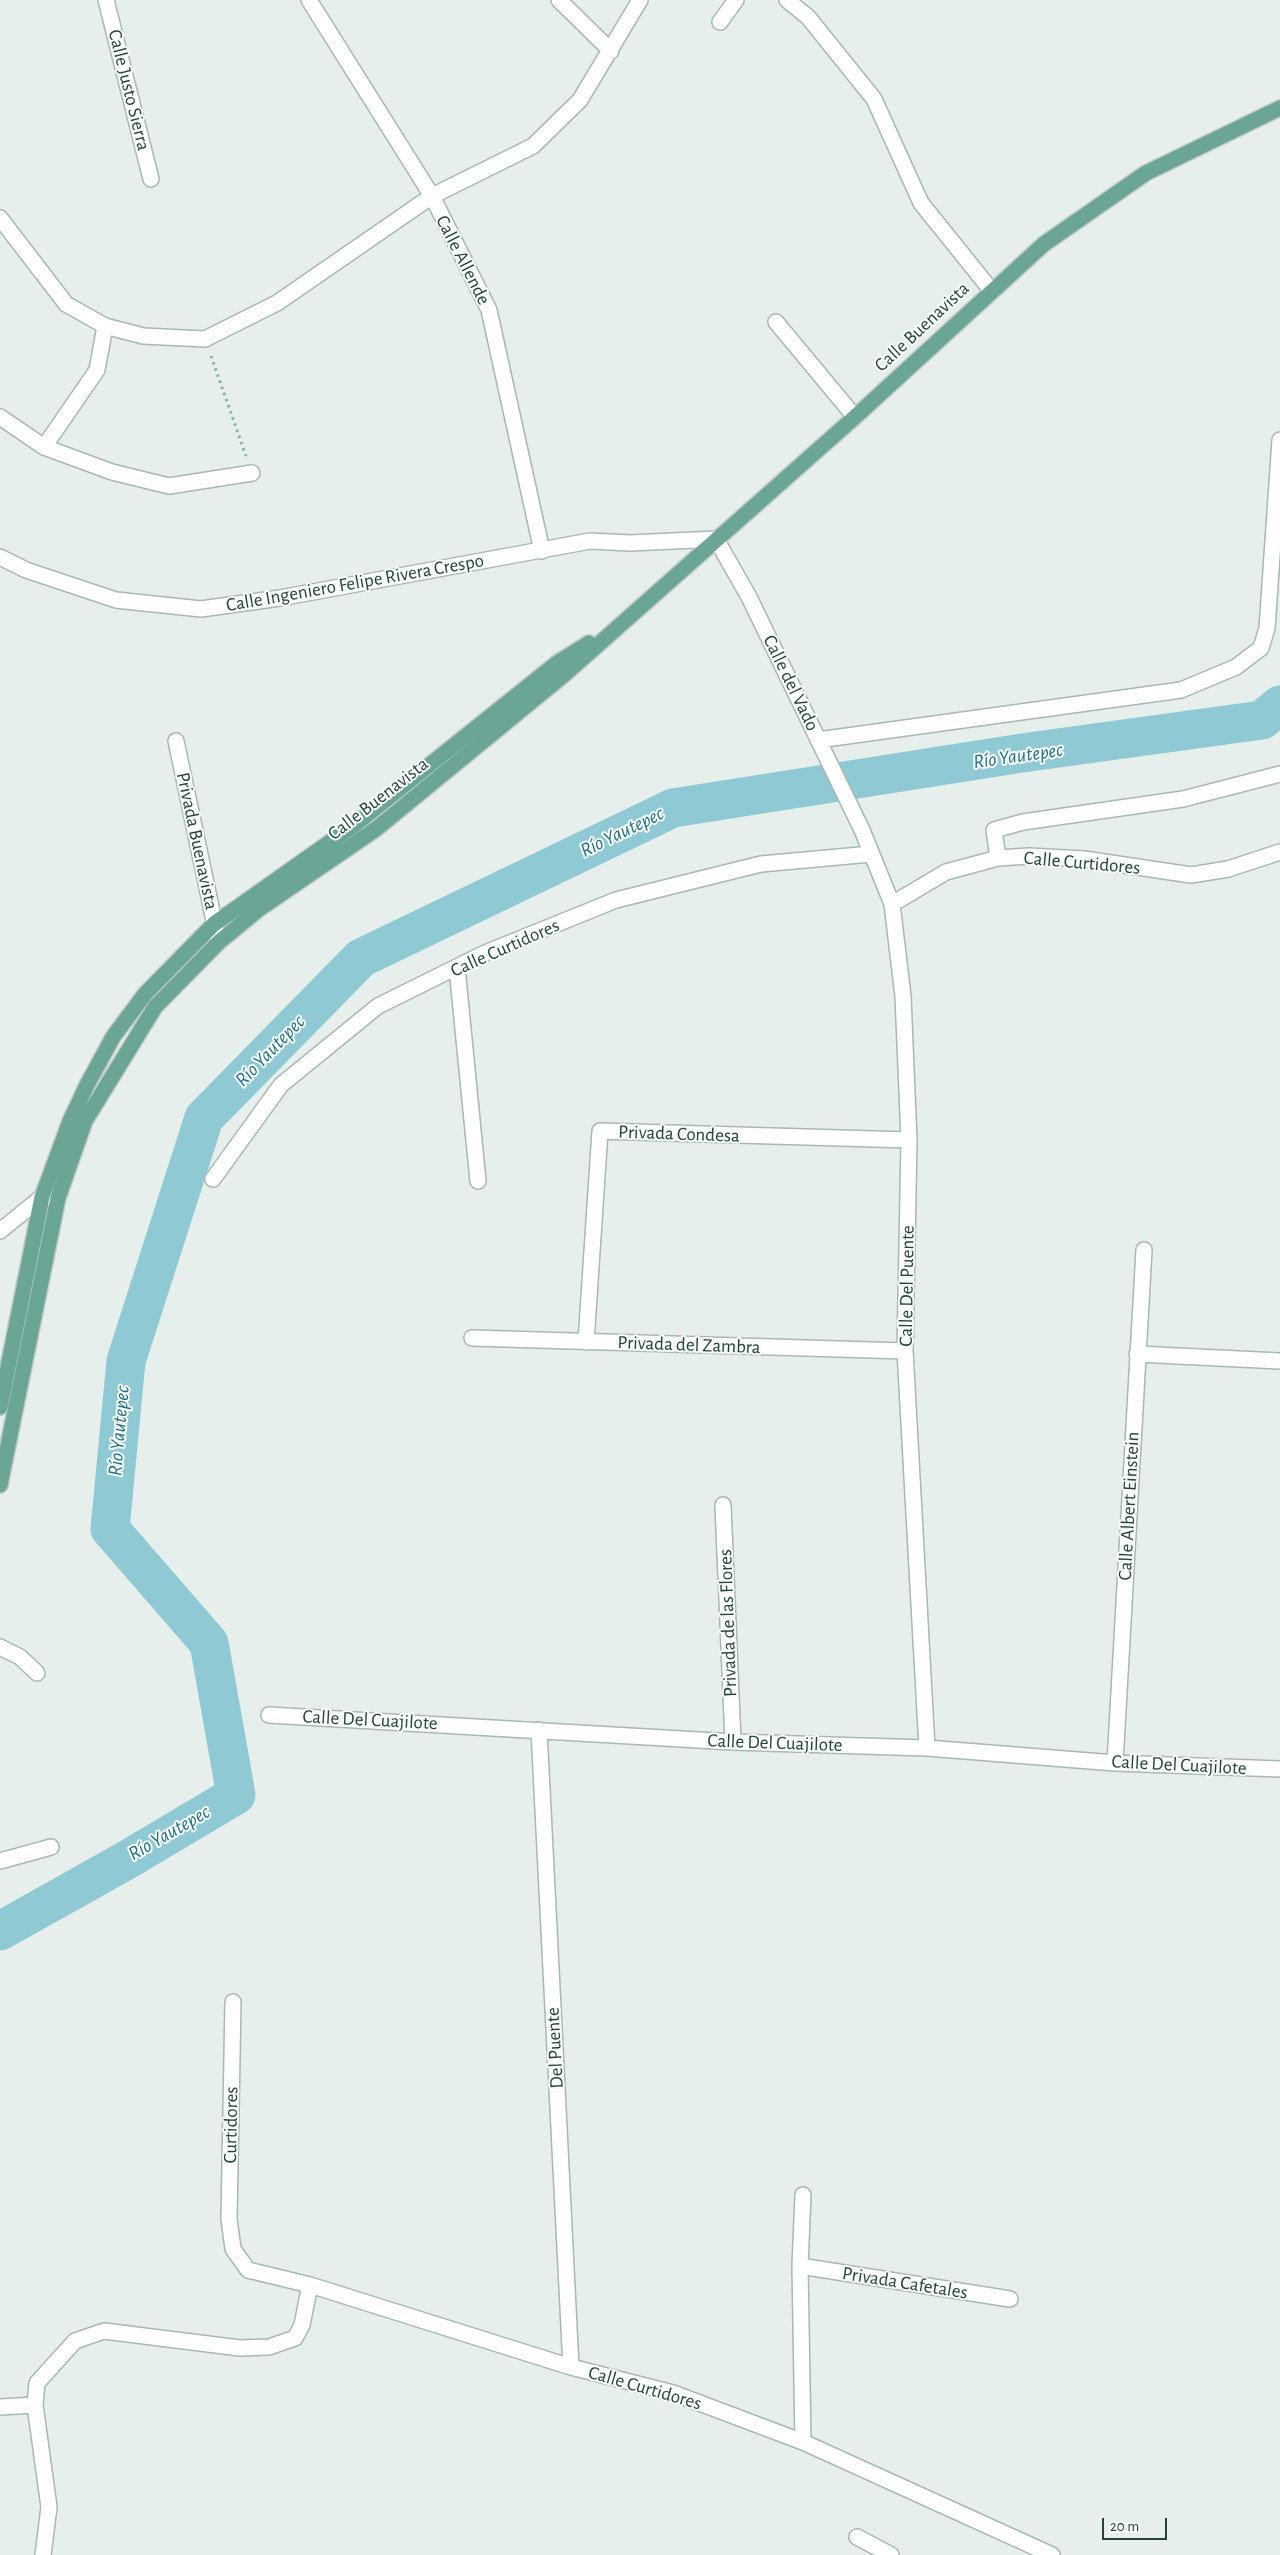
<!DOCTYPE html>
<meta charset="utf-8">
<style>
body{margin:0}
#map{position:relative;width:1280px;height:2555px;overflow:hidden;background:#e6efeb;font-family:"Alegreya Sans",sans-serif}
canvas{display:block}
.scale{position:absolute;left:1102px;top:2518px;width:65px;height:22px;box-sizing:border-box;border:2px solid #24423a;border-top:0;padding-left:6px;font-size:15px;line-height:18px;white-space:nowrap;color:#24423a;-webkit-text-stroke:4px #f7fbf9;paint-order:stroke}
</style>
<div id="map">
<canvas width="1280" height="2555"></canvas>
<div class="scale">20 m</div>
</div>
<script>
const g = document.querySelector('canvas').getContext('2d');
g.lineJoin = 'round';
const shape = rows => new Path2D(rows.map(r => 'M' + r).join(''));
function strokePath(path, color, width, dash) { g.strokeStyle = color; g.lineWidth = width; g.lineCap = dash ? 'butt' : 'round'; g.setLineDash(dash || []); g.stroke(path); }
function drawText(font, color, halo, rows, align = 'center') {
  g.font = font + ' "Alegreya Sans",sans-serif'; g.lineWidth = 4; g.setLineDash([]); g.textBaseline = 'middle'; g.strokeStyle = halo; g.fillStyle = color; for (const [text, x, y, turn = 0] of rows) {
    g.save(); g.translate(x, y); g.rotate((+turn || 0) * Math.PI / 180); g.textAlign = isNaN(turn) ? turn : align; if (halo) g.strokeText(text, 0, 0); g.fillText(text, 0, 0); g.restore();
  }
}
const river = shape([
 [0,1931,125,1861,236,1795,209,1643,110,1529,126,1361,204,1118,361,958,673,808,1022,753,1262,720,1280,705]
]);
const path = shape([
 [211,356,246,456]
]);
const minor = shape([
 [106,0,151,179],
 [309,0,432,196,489,310,542,551],
 [559,0,611,51],
 [787,0,808,17,874,99,921,203,991,290],
 [720,22,736,0],
 [0,218,66,304,105,326,143,336,205,339,277,303,432,196,533,146,580,100,640,0],
 [776,322,855,417],
 [0,417,44,447,112,472,169,486,252,473],
 [44,447,97,370,105,326],
 [0,557,26,570,116,600,201,609,280,598,590,541,630,543,716,539,749,597,862,830,892,904,903,996,909,1140,905,1351,927,1748],
 [818,740,1181,690,1236,667,1261,648,1267,628,1280,440],
 [176,741,217,935],
 [998,858,994,830,1023,822,1183,799,1280,774],
 [892,904,946,872,998,858,1029,856,1084,859,1191,875,1228,869,1280,852],
 [457,968,478,1181],
 [213,1179,281,1085,378,1006,485,953,616,900,761,864,871,854],
 [0,1231,42,1197,49,1197],
 [472,1338,905,1351],
 [586,1342,600,1131,909,1140],
 [1137,1354,1280,1361],
 [723,1505,733,1742],
 [0,1647,20,1657,37,1673],
 [269,1715,733,1742,927,1748,1115,1763,1280,1769],
 [539,1730,571,2367],
 [1115,1763,1144,1250],
 [0,1861,51,1847],
 [233,2002,229,2219,233,2249,248,2270,310,2285,571,2367,673,2393,803,2442,1052,2555],
 [803,2195,800,2266,803,2442],
 [800,2266,1010,2299],
 [0,2407,35,2405],
 [857,2537,891,2555],
 [43,2555,49,2507,35,2405,37,2383,75,2341,104,2331,240,2348,269,2347,295,2338,302,2325,310,2285]
]);
const major = shape([
 [0,1407,42,1197,70,1121,87,1085,113,1037,145,994,214,924,357,823,557,663,589,643],
 [0,1485,58,1198,85,1121,155,1007,219,942,259,909,376,829,565,674,855,417,1044,244,1146,173,1280,108]
]);
const streetNames = [
 ["Calle Justo Sierra",129,90,76],
 ["Calle Allende",463,260,63],
 ["Calle Buenavista",922,327,-43],
 ["Calle Ingeniero Felipe Rivera Crespo",355,583,-10],
 ["Calle del Vado",791,683,64],
 ["Calle Buenavista",378,799,-38],
 ["Privada Buenavista",197,841,78],
 ["Calle Curtidores",1082,863,5],
 ["Calle Curtidores",505,948,-24],
 ["Privada Condesa",679,1134,2],
 ["Calle Del Puente",907,1286,-89],
 ["Privada del Zambra",689,1345,2],
 ["Calle Albert Einstein",1129,1506,-87],
 ["Privada de las Flores",728,1623,-92],
 ["Calle Del Cuajilote",370,1720,3],
 ["Calle Del Cuajilote",775,1743,2],
 ["Calle Del Cuajilote",1179,1765,3],
 ["Del Puente",555,2048,-93],
 ["Curtidores",231,2125,-89],
 ["Privada Cafetales",905,2283,9],
 ["Calle Curtidores",645,2388,16]
];
const waterNames = [
 ["Río Yautepec",1018,756,-8],
 ["Río Yautepec",622,832,-26],
 ["Río Yautepec",270,1051,-46],
 ["Río Yautepec",119,1431,-85],
 ["Río Yautepec",169,1833,-30]
];
strokePath(river, '#8ec9d4', 39);
strokePath(minor, '#a8b8b2', 18);
strokePath(major, '#c2cac8', 18);
strokePath(path, '#86b3a5', 3, [2.5, 4]);
strokePath(minor, '#fff', 15);
strokePath(major, '#6aa596', 15);
drawText('19px', '#24423a', '#f7fbf9', streetNames);
drawText('italic 20px', '#1c6f80', '#f7fbf9', waterNames);
</script>
